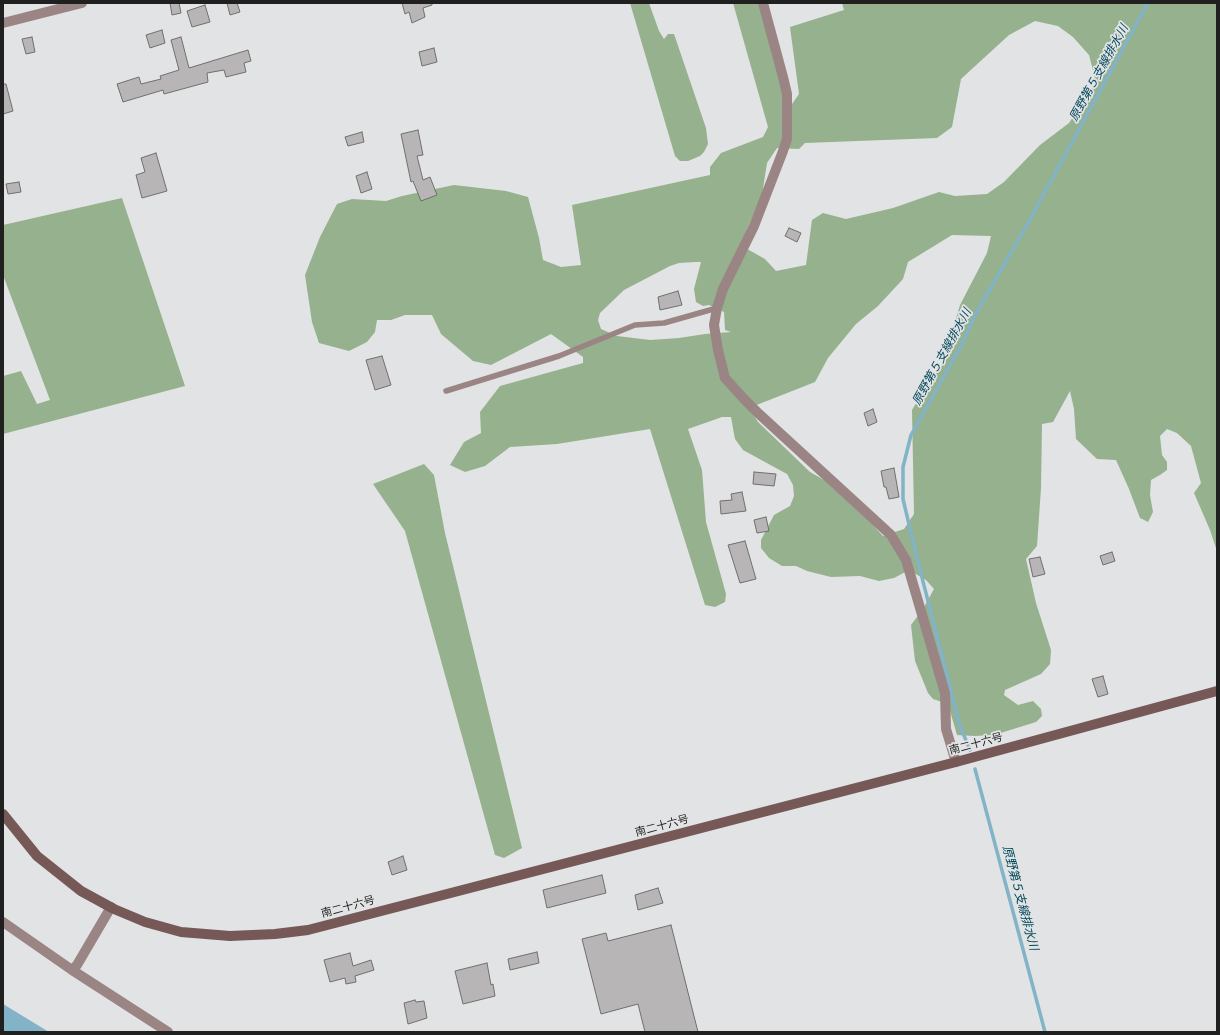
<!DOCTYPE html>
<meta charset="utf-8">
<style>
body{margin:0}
#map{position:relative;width:1220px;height:1035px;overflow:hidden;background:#e2e3e4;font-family:"Work Sans",sans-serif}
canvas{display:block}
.frame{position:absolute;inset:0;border:4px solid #202020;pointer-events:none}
</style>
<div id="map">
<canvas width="1220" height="1035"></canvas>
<div class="frame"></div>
</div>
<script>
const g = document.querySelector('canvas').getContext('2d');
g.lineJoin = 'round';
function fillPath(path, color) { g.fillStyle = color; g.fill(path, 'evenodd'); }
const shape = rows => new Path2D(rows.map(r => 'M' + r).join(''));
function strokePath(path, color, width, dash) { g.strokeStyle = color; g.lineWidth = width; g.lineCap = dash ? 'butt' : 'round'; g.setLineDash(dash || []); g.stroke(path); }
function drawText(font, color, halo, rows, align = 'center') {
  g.font = font + ' "Work Sans","Noto Sans JP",sans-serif'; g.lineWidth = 3.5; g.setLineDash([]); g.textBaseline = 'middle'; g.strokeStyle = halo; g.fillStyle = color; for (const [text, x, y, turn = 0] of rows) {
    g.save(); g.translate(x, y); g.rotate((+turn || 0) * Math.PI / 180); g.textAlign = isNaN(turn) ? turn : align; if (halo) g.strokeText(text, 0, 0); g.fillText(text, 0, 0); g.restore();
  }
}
const forest = shape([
 [630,3,649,3,659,31,664,39,668,34,674,34,706,128,708,144,704,152,700,156,688,161,680,161,675,156],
 [733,3,765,3,781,81,792,104,799,94,790,27,844,10,842,3,1217,3,1217,551,1210,530,1194,493,1201,483,1191,446,1177,433,1167,429,1160,436,1162,455,1167,462,1167,470,1160,475,1151,480,1150,495,1153,512,1148,522,1140,518,1129,489,1116,460,1097,459,1076,439,1074,409,1070,391,1053,422,1042,424,1041,488,1037,546,1026,559,1036,603,1051,650,1050,664,1041,674,1005,690,1004,695,1018,705,1033,701,1041,709,1042,716,1036,722,994,735,974,736,957,735,948,704,933,699,928,693,915,661,911,625,923,609,934,589,926,580,909,570,894,578,879,581,860,576,831,577,807,571,796,566,782,566,769,558,761,548,761,540,774,515,790,506,794,496,793,485,787,474,743,450,735,439,731,417,722,417,688,429,702,470,706,522,726,594,725,602,715,607,705,605,650,429,557,444,510,447,485,466,465,472,450,465,464,442,481,433,480,412,500,386,583,363,583,357,551,334,491,365,473,361,441,334,432,315,405,315,391,320,377,320,375,332,367,342,349,351,319,343,312,322,305,275,320,237,337,204,352,199,386,201,402,196,454,185,506,191,528,197,539,238,543,260,561,267,581,265,572,205,710,175,710,167,721,153,763,137,768,127],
 [1035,21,1058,26,1073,37,1089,55,1096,82,1069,123,1040,145,1004,182,987,194,955,196,939,192,893,208,846,219,823,213,812,220,806,265,776,271,765,259,740,245,762,195,767,163,777,148,799,149,805,143,937,138,952,127,961,79,1009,35],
 [952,235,991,236,987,253,960,305,942,366,930,380,912,410,914,514,904,529,883,536,872,524,824,480,810,472,758,422,749,408,815,382,828,358,856,324,878,306,903,279,908,262],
 [695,262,701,262,694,289,696,302,703,306,709,305,724,312,725,330,731,332,705,334,679,338,650,340,617,336,601,329,598,320,600,313,624,290,670,266,679,263],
 [122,198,185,386,3,434,3,376,21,371,37,404,50,400,3,275,3,225],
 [424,464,434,475,445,533,522,848,504,858,495,855,405,531,373,484]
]);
const water = shape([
 [3,1004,49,1032,3,1032]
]);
const stream = shape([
 [970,750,960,726,917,558,903,499,903,467,911,435,962,344,973,319,1028,223,1148,3],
 [975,769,1045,1032]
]);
const building = shape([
 [170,3,179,3,181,13,172,15,170,3],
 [227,3,237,3,240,12,230,15,227,3],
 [402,3,432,3,432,5,423,8,425,17,412,23,409,12,405,14,402,3],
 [205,5,210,22,192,27,187,11,205,5],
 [162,30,165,43,150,48,146,35,162,30],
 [32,37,35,52,26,54,22,39,32,37],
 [181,37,189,68,248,50,251,61,244,63,246,72,226,77,224,70,207,73,208,82,164,94,163,90,123,102,117,84,139,77,141,84,161,79,160,76,179,70,171,40,181,37],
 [434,48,437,62,422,66,419,52,434,48],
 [3,84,6,84,13,111,3,114,3,84],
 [418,130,423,155,417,156,423,180,430,177,437,195,421,201,413,181,411,182,401,134,418,130],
 [362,132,364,142,348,146,345,137,362,132],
 [156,153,167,191,142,198,136,175,145,172,141,158,156,153],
 [367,172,372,189,361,193,356,176,367,172],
 [19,182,21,192,8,194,6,184,19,182],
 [789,228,801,233,797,242,785,236,789,228],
 [678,291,682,305,660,310,658,297,678,291],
 [382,356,391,385,375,390,366,360,382,356],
 [873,409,877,422,868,426,864,413,873,409],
 [894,468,899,497,889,499,886,487,884,487,881,471,894,468],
 [754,472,776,474,774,486,753,484,754,472],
 [742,492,746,511,721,514,720,501,732,500,731,494,742,492],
 [766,517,769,531,757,533,754,520,766,517],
 [745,541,756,579,740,583,728,545,745,541],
 [1112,552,1115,561,1103,565,1100,556,1112,552],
 [1040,557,1045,574,1033,577,1029,559,1040,557],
 [1103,676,1108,694,1098,697,1092,679,1103,676],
 [403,856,407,870,392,875,388,862,403,856],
 [602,875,606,893,547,908,543,890,602,875],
 [658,888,663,903,638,910,635,895,658,888],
 [671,925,698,1032,645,1032,638,1004,601,1014,582,939,606,933,608,941,671,925],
 [537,952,539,963,510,970,508,959,537,952],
 [350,953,353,966,371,960,374,970,355,976,356,982,346,984,345,978,330,982,324,960,350,953],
 [487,963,491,985,493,984,495,996,463,1004,455,971,487,963],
 [415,1000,416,1002,424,1001,427,1018,408,1024,404,1003,415,1000]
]);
const lane = shape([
 [446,391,559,356,635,325,664,323,717,308]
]);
const street = shape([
 [763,3,783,77,787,94,787,139,783,151,754,226,723,289,717,308,714,325,718,350,725,378,744,399,758,413,891,535,906,560,945,693,946,729,956,762],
 [3,23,82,3],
 [3,922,72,970,168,1032],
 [72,970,77,965,111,907]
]);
const secondary = shape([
 [3,814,37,856,81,891,114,909,145,922,181,932,230,936,275,934,308,930,956,762,1217,691]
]);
const streetNames = [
 ["南二十六号",976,744,-15],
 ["南二十六号",662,826,-15],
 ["南二十六号",348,907,-15]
];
const waterNames = [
 ["原野第５支線排水川",1099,73,-61],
 ["原野第５支線排水川",942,357,-61],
 ["原野第５支線排水川",1020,898,75]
];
fillPath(forest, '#95b18e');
fillPath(water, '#82b3c6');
strokePath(stream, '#82b3c6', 3.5);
fillPath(building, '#b7b5b5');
strokePath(building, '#706e6e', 1);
strokePath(lane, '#9a8584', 5.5);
strokePath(street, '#9a8584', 10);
strokePath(secondary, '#765957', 10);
drawText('11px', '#202020', '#e2e3e4', streetNames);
drawText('italic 12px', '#00485b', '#e2e3e4', waterNames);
</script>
